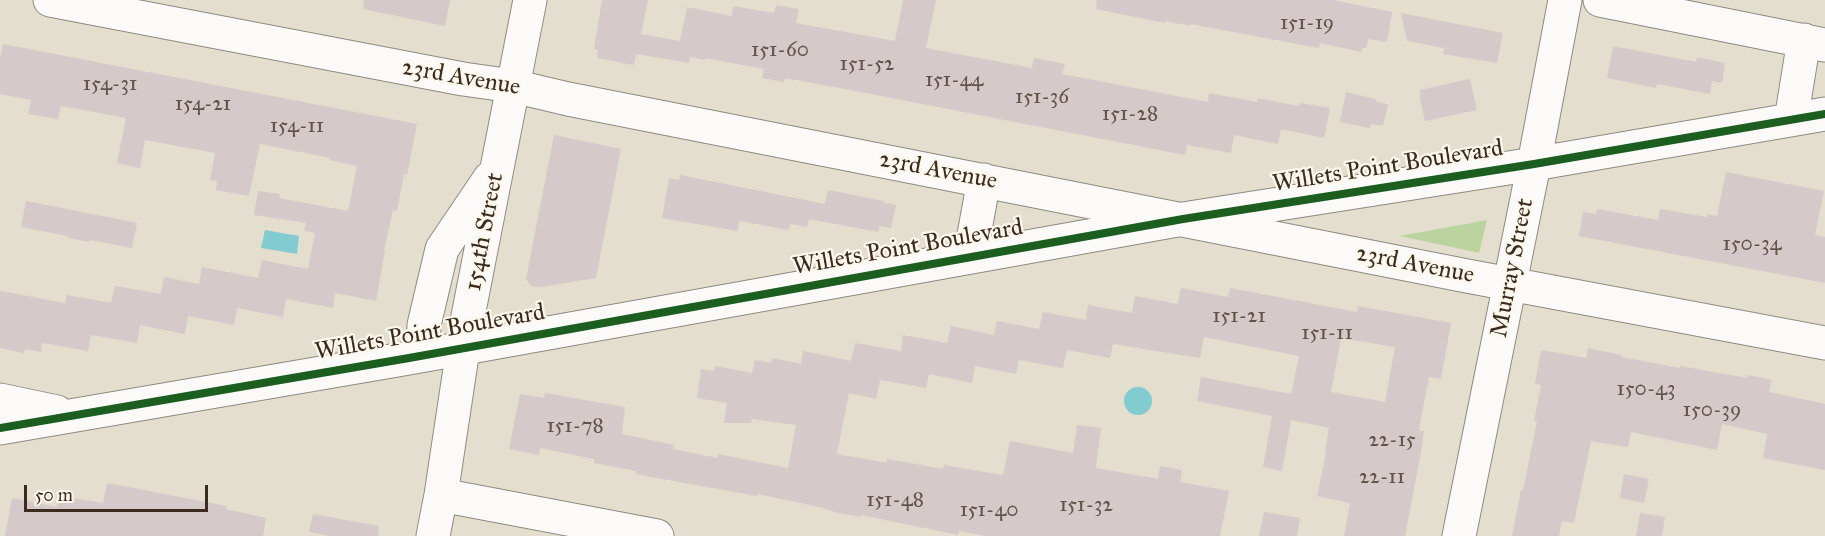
<!DOCTYPE html>
<style>
body{margin:0}
#map{position:relative;width:1825px;height:536px;overflow:hidden;background:#e3decd;font-family:"IM FELL Great Primer",serif}
canvas{display:block}
.scale{position:absolute;left:24px;top:485px;width:184px;height:27px;box-sizing:border-box;border:3px solid #3b2a1e;border-top:0;padding-left:8px;font-size:18px;line-height:21px;white-space:nowrap;color:#3b2a1e;-webkit-text-stroke:4px #fbf7ec;paint-order:stroke}
</style>
<div id="map">
<canvas width="1825" height="536"></canvas>
<div class="scale">50 m</div>
</div>
<script>
const g = document.querySelector('canvas').getContext('2d');
g.lineJoin = 'round';
function fillPath(path, color) { g.fillStyle = color; g.fill(path, 'evenodd'); }
const shape = rows => new Path2D(rows.map(r => 'M' + r).join(''));
function strokePath(path, color, width, dash) { g.strokeStyle = color; g.lineWidth = width; g.lineCap = dash ? 'butt' : 'round'; g.setLineDash(dash || []); g.stroke(path); }
function drawText(font, color, halo, rows, align = 'center') {
  g.font = font + ' "IM FELL Great Primer",serif'; g.lineWidth = 4.5; g.setLineDash([]); g.textBaseline = 'middle'; g.strokeStyle = halo; g.fillStyle = color; for (const [text, x, y, turn = 0] of rows) {
    g.save(); g.translate(x, y); g.rotate((+turn || 0) * Math.PI / 180); g.textAlign = isNaN(turn) ? turn : align; if (halo) g.strokeText(text, 0, 0); g.fillText(text, 0, 0); g.restore();
  }
}
const green = shape([
 [1487,220,1479,253,1400,236]
]);
const water = shape([
 [265,230,299,236,297,254,261,248],
 '1124 401a14 14 0 1 1 28 0a14 14 0 1 1-28 0Z'
]);
const building = shape([
 [364,0,450,0,445,26,363,9],
 [602,0,648,0,641,34,680,41,687,7,732,16,733,6,774,13,776,5,799,9,796,23,895,41,903,0,936,0,926,48,1032,68,1034,58,1065,64,1062,74,1208,102,1209,93,1257,102,1257,98,1299,106,1300,103,1330,108,1324,138,1281,129,1278,144,1234,135,1231,153,1187,145,1185,155,845,89,785,78,784,82,762,78,764,69,705,58,705,60,690,57,689,63,636,54,634,65,597,58,598,50,594,49],
 [1097,0,1333,0,1392,12,1387,42,1368,39,1366,48,1362,48,1362,52,1320,43,1319,48,1190,24,1190,26,1165,21,1165,23,1096,9],
 [1401,13,1503,33,1497,63,1443,54,1444,48,1407,41],
 [3,44,417,124,407,175,404,174,397,211,393,210,384,250,385,250,376,301,335,293,333,308,286,299,283,317,237,308,234,325,188,316,185,334,140,325,137,343,91,335,88,351,42,343,41,352,25,349,24,353,0,348,0,291,65,303,67,295,111,303,115,286,161,294,164,277,199,284,202,267,258,278,262,260,308,269,315,233,304,231,306,223,254,215,258,191,280,194,279,198,348,211,357,166,329,160,330,158,260,144,249,196,216,190,217,181,210,180,215,153,145,140,140,168,117,163,126,118,61,106,58,119,28,114,31,100,0,94,0,60],
 [1613,46,1696,62,1697,57,1725,63,1722,83,1712,81,1710,94,1657,84,1656,88,1607,78],
 [1470,79,1477,110,1425,121,1420,99,1420,90],
 [1346,92,1376,99,1376,102,1388,104,1383,126,1371,124,1370,128,1340,122],
 [554,135,621,149,596,278,540,287,531,286,526,279],
 [1726,172,1824,191,1815,235,1825,237,1825,283,1579,236,1583,212,1596,214,1597,209,1658,220,1660,209,1707,217,1707,214,1717,216],
 [680,175,825,204,828,190,884,201,884,203,896,205,891,228,880,226,878,232,809,219,807,227,790,224,789,230,739,221,738,231,662,218,669,178,679,180],
 [26,201,137,223,132,248,90,240,89,242,68,238,68,236,21,227],
 [1181,288,1228,297,1230,288,1357,312,1358,306,1451,323,1441,379,1429,377,1419,430,1424,431,1421,452,1405,536,1344,536,1350,503,1317,496,1326,453,1325,452,1329,428,1291,420,1282,471,1263,467,1272,416,1197,401,1201,377,1291,394,1299,356,1204,337,1200,358,1113,344,1110,358,1067,350,1063,368,1019,360,1016,374,975,366,972,383,929,374,926,388,880,380,876,399,849,393,837,454,887,463,887,459,943,469,944,465,1003,475,1010,441,1073,453,1077,425,1101,428,1096,468,1158,479,1160,466,1182,470,1180,482,1229,491,1220,536,986,536,959,531,958,535,861,515,861,517,835,512,824,509,824,508,758,494,757,496,635,474,636,471,594,463,594,459,540,448,539,455,509,449,520,394,544,398,545,393,625,407,622,434,674,445,673,449,718,458,718,454,788,468,796,425,752,419,751,423,724,423,727,403,697,398,701,369,714,371,715,366,752,373,755,360,771,363,772,358,801,364,803,351,851,361,855,343,901,351,903,335,947,343,951,326,994,335,997,321,1039,329,1043,312,1086,320,1088,305,1132,313,1135,296,1178,304],
 [1341,338,1395,347,1385,402,1331,392],
 [1588,348,1621,355,1621,357,1680,368,1680,366,1747,378,1748,375,1772,380,1769,392,1825,404,1825,470,1763,458,1767,434,1722,424,1717,450,1631,432,1628,447,1591,441,1574,523,1562,521,1559,536,1512,536,1521,490,1523,490,1537,421,1534,421,1541,385,1535,384,1541,350,1586,358],
 [1624,474,1649,479,1644,503,1620,498],
 [107,483,227,506,226,509,266,518,263,536,5,536,12,498,57,507,59,496,103,503],
 [1264,512,1300,518,1297,536,1259,536],
 [1640,513,1665,517,1662,536,1636,536],
 [313,514,379,526,378,536,331,536,309,532]
]);
const minor = shape([
 [50,0,463,79,513,86,568,99,1467,276,1825,343],
 [1600,0,1825,45],
 [1791,120,1804,40],
 [970,257,984,180],
 [423,355,424,325,442,249,490,178],
 [0,400,57,412],
 [0,428,409,358,1183,219,1534,164,1825,114],
 [441,495,657,536],
 [433,536,441,495,468,316,530,0],
 [1459,536,1534,164,1565,0]
]);
const cycleway = shape([
 [0,428,409,358,1183,219,1534,164,1825,114]
]);
const numberNames = [
 ["151-19",1307,24],
 ["151-60",780,51],
 ["151-52",867,65],
 ["151-44",954,81],
 ["154-31",110,85],
 ["151-36",1042,98],
 ["154-21",203,105],
 ["151-28",1130,115],
 ["154-11",297,127],
 ["150-34",1752,245],
 ["151-21",1239,317],
 ["151-11",1327,334],
 ["150-43",1646,390],
 ["150-39",1712,411],
 ["151-78",575,427],
 ["22-15",1392,441],
 ["22-11",1382,478],
 ["151-48",895,501],
 ["151-32",1086,506],
 ["151-40",989,511]
];
const streetNames = [
 ["23rd Avenue",461,78,10],
 ["Willets Point Boulevard",1388,167,-9],
 ["23rd Avenue",938,171,11],
 ["154th Street",485,232,-79],
 ["Willets Point Boulevard",908,248,-10],
 ["23rd Avenue",1415,265,11],
 ["Murray Street",1513,268,-79],
 ["Willets Point Boulevard",430,333,-10]
];
fillPath(green, '#bbd49f');
fillPath(water, '#82cbd1');
fillPath(building, '#d5cac9');
strokePath(minor, '#8f8a80', 35);
strokePath(minor, '#fbfaf8', 33);
strokePath(cycleway, '#1b5e20', 8);
drawText('21px', '#625249', null, numberNames);
drawText('24px', '#3b2a1e', '#fbf7ec', streetNames);
</script>
